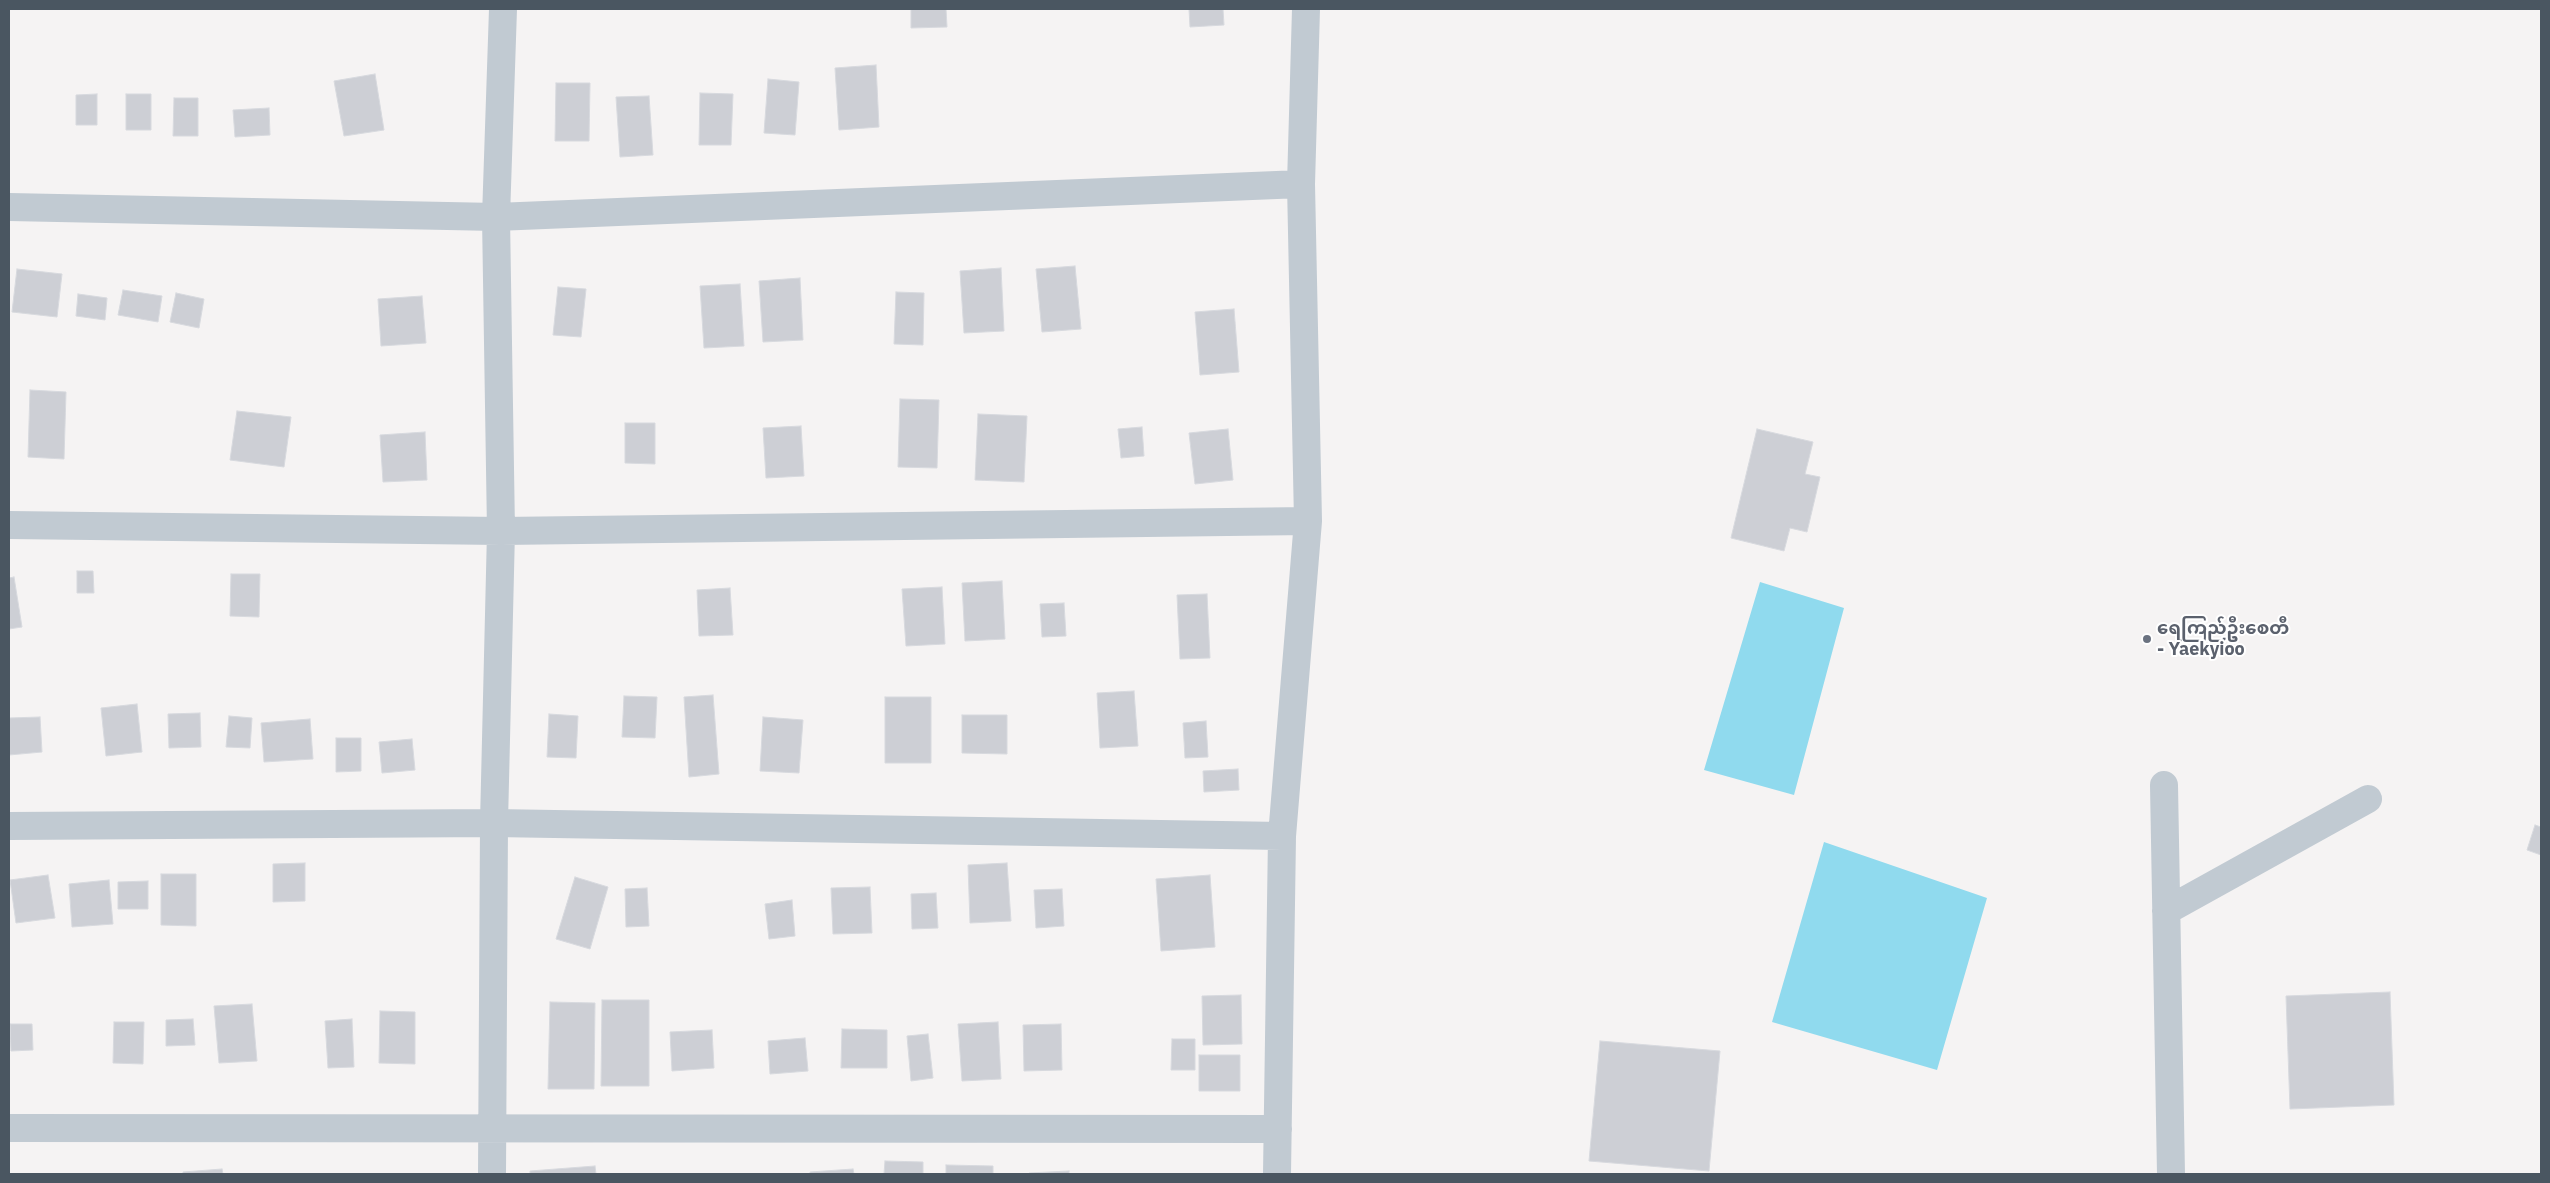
<!DOCTYPE html>
<meta charset="utf-8">
<style>
body{margin:0}
#map{position:relative;width:2550px;height:1183px;overflow:hidden;background:#f5f3f3;font-family:"IBM Plex Sans",sans-serif}
canvas{display:block}
.frame{position:absolute;inset:0;border:10px solid #4a5661;pointer-events:none}
</style>
<div id="map">
<canvas width="2550" height="1183"></canvas>
<div class="frame"></div>
</div>
<script>
const g = document.querySelector('canvas').getContext('2d');
g.lineJoin = 'round';
function fillPath(path, color) { g.fillStyle = color; g.fill(path, 'evenodd'); }
const shape = rows => new Path2D(rows.map(r => 'M' + r).join(''));
function strokePath(path, color, width, dash) { g.strokeStyle = color; g.lineWidth = width; g.lineCap = dash ? 'butt' : 'round'; g.setLineDash(dash || []); g.stroke(path); }
function drawText(font, color, halo, rows, align = 'center') {
  g.font = font + ' "IBM Plex Sans","Noto Sans Myanmar",sans-serif'; g.lineWidth = 4; g.setLineDash([]); g.textBaseline = 'middle'; g.strokeStyle = halo; g.fillStyle = color; for (const [text, x, y, turn = 0] of rows) {
    g.save(); g.translate(x, y); g.rotate((+turn || 0) * Math.PI / 180); g.textAlign = isNaN(turn) ? turn : align; if (halo) g.strokeText(text, 0, 0); g.fillText(text, 0, 0); g.restore();
  }
}
const water = shape([
 [1760,582,1844,608,1794,795,1704,770],
 [1824,842,1987,898,1937,1070,1772,1022]
]);
const building = shape([
 [911,9,946,9,947,27,911,28,911,9],
 [1189,9,1223,9,1224,25,1190,27,1189,9],
 [876,65,879,127,839,130,835,68,876,65],
 [375,74,384,130,344,136,334,81,375,74],
 [768,79,799,82,795,135,764,133,768,79],
 [556,83,590,83,589,141,555,141,556,83],
 [700,93,733,94,731,145,699,145,700,93],
 [97,94,97,125,76,125,76,95,97,94],
 [126,94,151,94,151,130,126,130,126,94],
 [649,96,653,155,620,157,616,97,649,96],
 [174,98,198,98,198,136,173,136,174,98],
 [269,108,270,135,235,137,233,110,269,108],
 [1075,266,1081,329,1042,332,1036,269,1075,266],
 [1001,268,1004,331,964,333,960,271,1001,268],
 [17,269,62,274,57,317,12,312,17,269],
 [800,278,803,340,763,342,759,281,800,278],
 [740,284,744,346,704,348,700,286,740,284],
 [558,287,586,289,581,337,553,335,558,287],
 [123,290,162,296,158,322,118,315,123,290],
 [896,292,924,293,923,345,894,344,896,292],
 [176,293,204,299,199,328,170,322,176,293],
 [78,294,107,298,105,320,76,316,78,294],
 [422,296,426,343,381,346,378,299,422,296],
 [1234,309,1239,372,1200,375,1195,312,1234,309],
 [30,390,66,392,64,459,28,457,30,390],
 [900,399,939,400,937,468,898,467,900,399],
 [237,411,291,417,284,467,230,460,237,411],
 [978,414,1027,416,1024,482,975,480,978,414],
 [625,423,655,423,655,464,625,463,625,423],
 [801,426,804,476,766,478,763,428,801,426],
 [1142,427,1144,456,1121,458,1118,429,1142,427],
 [1228,429,1233,480,1195,484,1189,433,1228,429],
 [1757,429,1813,442,1805,474,1820,477,1807,532,1790,528,1784,551,1731,538,1757,429],
 [425,432,427,480,383,482,380,435,425,432],
 [77,571,93,571,94,593,77,593,77,571],
 [231,574,260,574,259,617,230,616,231,574],
 [14,577,22,627,9,629,9,578,14,577],
 [1002,581,1005,639,965,641,962,583,1002,581],
 [942,587,945,644,906,646,902,589,942,587],
 [730,588,733,635,699,636,697,590,730,588],
 [1207,594,1210,658,1180,659,1177,595,1207,594],
 [1064,603,1066,636,1042,637,1040,604,1064,603],
 [1134,691,1138,746,1100,748,1097,693,1134,691],
 [713,695,719,774,689,777,684,697,713,695],
 [624,696,657,697,655,738,622,737,624,696],
 [885,697,931,697,931,763,885,763,885,697],
 [137,704,142,752,106,756,101,708,137,704],
 [200,713,201,747,169,748,168,714,200,713],
 [549,714,578,716,576,758,547,757,549,714],
 [962,715,1007,715,1007,754,962,753,962,715],
 [229,716,252,718,250,748,226,747,229,716],
 [40,717,42,752,9,755,9,718,40,717],
 [763,717,803,720,799,773,760,771,763,717],
 [310,719,313,759,264,762,261,723,310,719],
 [1206,721,1208,757,1185,758,1183,723,1206,721],
 [336,738,361,738,361,771,336,772,336,738],
 [412,739,415,770,382,773,379,742,412,739],
 [1238,769,1239,790,1204,792,1203,771,1238,769],
 [2535,825,2541,827,2541,855,2527,850,2535,825],
 [305,863,305,901,273,902,273,864,305,863],
 [1007,863,1011,921,970,923,968,865,1007,863],
 [161,874,196,874,196,926,161,925,161,874],
 [48,875,55,918,16,923,10,880,48,875],
 [1210,875,1215,947,1161,951,1156,879,1210,875],
 [575,877,608,887,590,949,556,939,575,877],
 [109,880,113,924,72,927,69,884,109,880],
 [148,881,148,909,118,909,118,882,148,881],
 [870,887,872,933,833,934,831,888,870,887],
 [647,888,649,926,626,927,625,889,647,888],
 [1062,889,1064,926,1036,928,1034,890,1062,889],
 [936,893,938,928,912,929,911,894,936,893],
 [792,900,795,936,769,939,765,904,792,900],
 [2390,992,2394,1105,2290,1109,2286,996,2390,992],
 [1241,995,1242,1044,1203,1045,1202,996,1241,995],
 [602,1000,649,1000,649,1086,601,1086,602,1000],
 [550,1002,595,1003,594,1089,548,1089,550,1002],
 [252,1004,257,1061,219,1063,214,1006,252,1004],
 [380,1011,415,1012,415,1064,379,1063,380,1011],
 [193,1019,195,1045,166,1046,166,1020,193,1019],
 [352,1019,354,1067,328,1068,325,1021,352,1019],
 [114,1022,144,1022,143,1064,113,1063,114,1022],
 [998,1022,1001,1079,962,1081,958,1024,998,1022],
 [10,1024,32,1024,33,1050,11,1051,10,1024],
 [1061,1024,1062,1070,1024,1071,1023,1025,1061,1024],
 [842,1029,887,1030,887,1068,841,1068,842,1029],
 [712,1030,714,1068,672,1071,670,1032,712,1030],
 [928,1034,933,1078,911,1081,907,1036,928,1034],
 [805,1038,808,1071,770,1074,768,1041,805,1038],
 [1172,1039,1195,1039,1195,1070,1171,1070,1172,1039],
 [1600,1041,1720,1051,1709,1171,1589,1161,1600,1041],
 [1199,1055,1240,1055,1240,1091,1199,1091,1199,1055],
 [885,1161,923,1162,923,1174,884,1174,885,1161],
 [946,1165,993,1166,993,1174,946,1174,946,1165],
 [595,1166,596,1174,530,1174,530,1171,595,1166],
 [222,1169,223,1174,183,1174,183,1172,222,1169],
 [853,1169,854,1174,810,1174,810,1172,853,1169],
 [1069,1171,1069,1174,1029,1174,1029,1173,1069,1171]
]);
const street = shape([
 [9,207,496,217,1301,184],
 [9,525,501,531,1308,521],
 [2164,785,2171,1174],
 [9,826,494,823,1282,836],
 [2166,911,2368,799],
 [9,1128,1278,1129],
 [492,1174,494,823,501,531,496,217,503,9],
 [1277,1174,1282,836,1308,521,1301,184,1306,9]
]);
const markers = [
 [2147,639,5,"#6b7280"]
];
const worshipNames = [
 ["ရေကြည်ဦးစေတီ",2157,629],
 ["- Yaekyioo",2157,650]
];
fillPath(water, '#90daee');
fillPath(building, '#cdcfd5');
strokePath(building, '#d7d9de', 1);
strokePath(street, '#c1cad2', 28);
for (const [x, y, r, color] of markers) { const dot = new Path2D(); dot.arc(x, y, r, 0, 2 * Math.PI); g.fillStyle = color; g.fill(dot); strokePath(dot, '#fff', 2); }
drawText('bold 18px', '#5b616d', '#fff', worshipNames, 'left');
</script>
